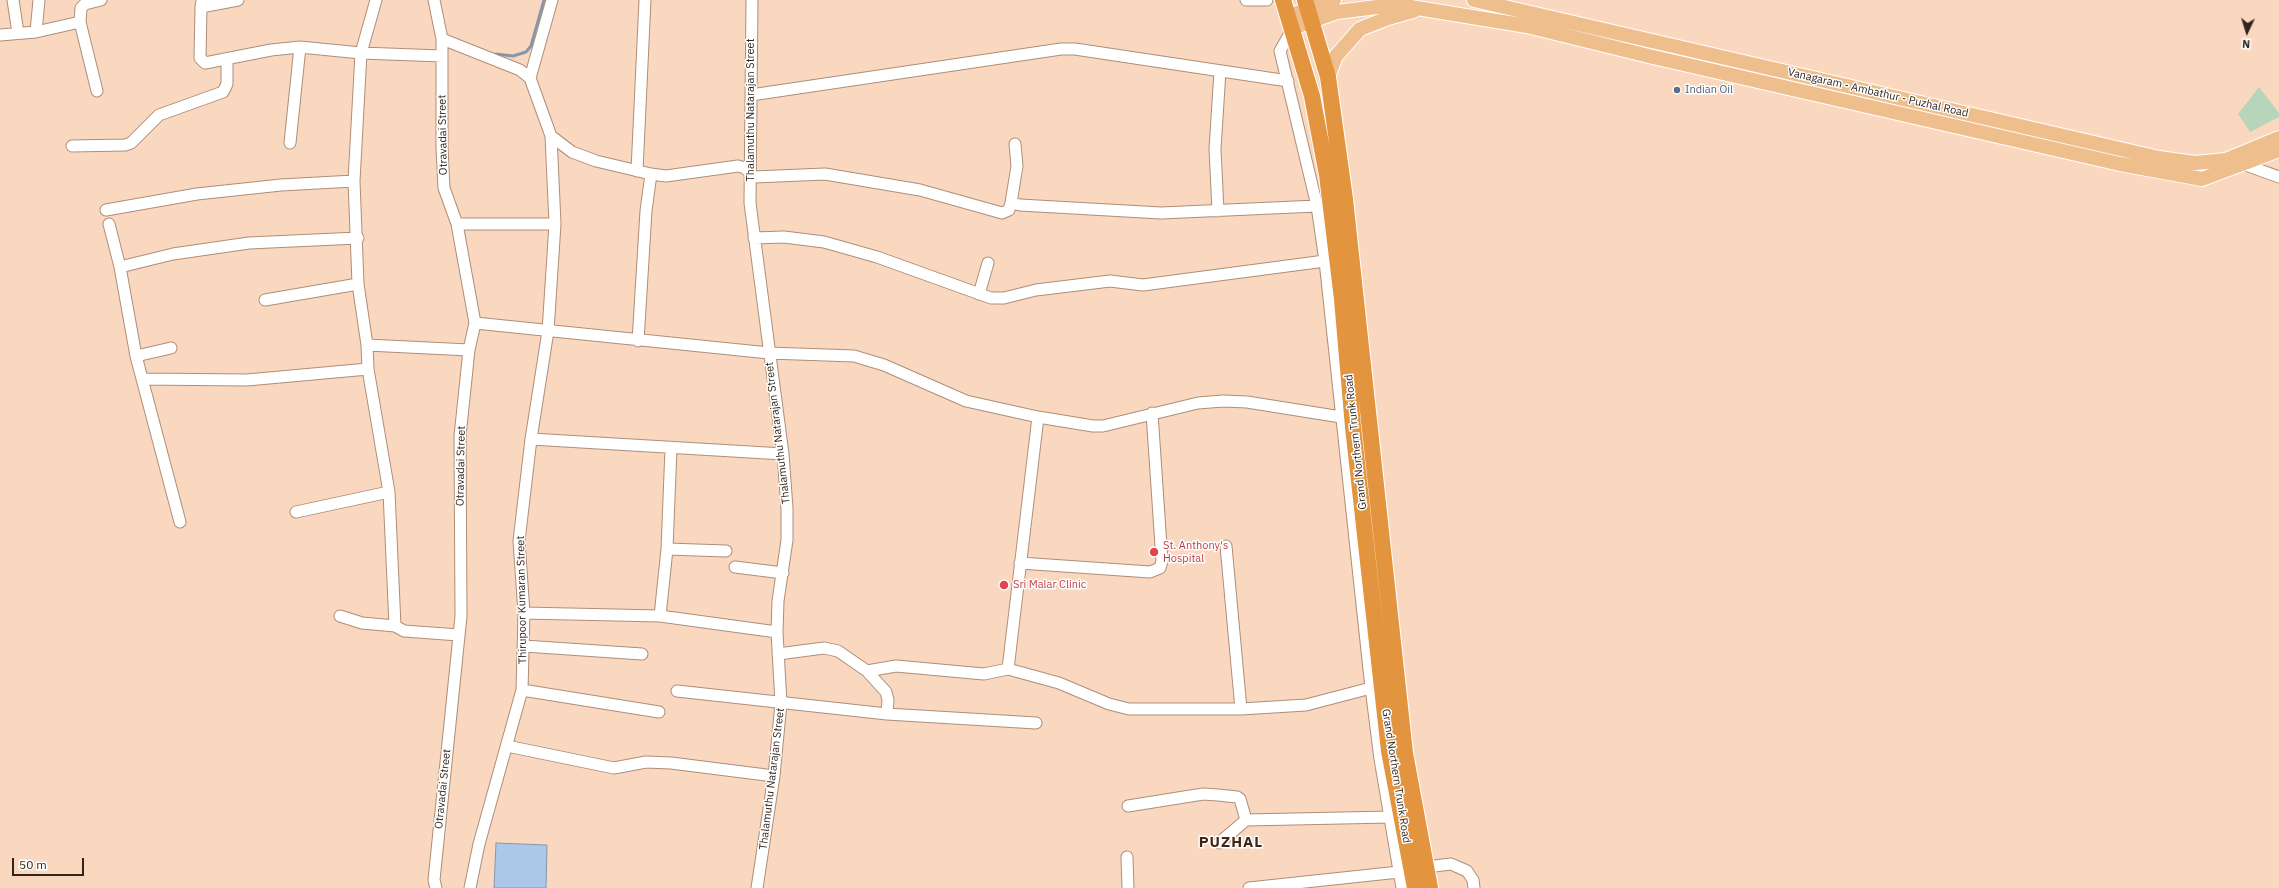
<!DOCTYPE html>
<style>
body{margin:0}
#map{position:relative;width:2279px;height:888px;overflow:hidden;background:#fad8c0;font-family:"IBM Plex Sans",sans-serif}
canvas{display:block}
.north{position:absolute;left:2227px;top:12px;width:40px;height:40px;-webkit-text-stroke:3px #fff;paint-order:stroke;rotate:184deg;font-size:11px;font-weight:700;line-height:16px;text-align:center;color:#31251c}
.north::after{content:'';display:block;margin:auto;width:14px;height:18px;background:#31251c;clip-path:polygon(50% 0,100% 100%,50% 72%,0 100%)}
.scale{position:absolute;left:12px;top:858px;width:72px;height:18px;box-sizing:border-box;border:2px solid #31251c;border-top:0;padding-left:5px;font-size:12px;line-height:14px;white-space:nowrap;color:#31251c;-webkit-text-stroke:3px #fff;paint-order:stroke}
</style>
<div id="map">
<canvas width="2279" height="888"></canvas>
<div class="north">N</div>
<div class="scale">50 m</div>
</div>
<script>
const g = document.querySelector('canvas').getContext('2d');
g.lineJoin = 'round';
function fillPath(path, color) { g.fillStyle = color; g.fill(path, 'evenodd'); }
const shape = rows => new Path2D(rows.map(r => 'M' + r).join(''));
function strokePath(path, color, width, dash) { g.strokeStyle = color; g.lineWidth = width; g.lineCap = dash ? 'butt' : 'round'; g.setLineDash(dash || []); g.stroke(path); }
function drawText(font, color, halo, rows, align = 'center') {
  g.font = font + ' "IBM Plex Sans",sans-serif'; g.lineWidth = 3; g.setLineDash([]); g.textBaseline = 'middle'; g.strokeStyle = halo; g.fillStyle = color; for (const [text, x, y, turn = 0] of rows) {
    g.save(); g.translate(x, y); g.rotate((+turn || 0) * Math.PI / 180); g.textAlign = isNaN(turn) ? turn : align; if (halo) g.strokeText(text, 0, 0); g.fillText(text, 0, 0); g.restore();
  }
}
const green = shape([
 [2259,87,2279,113,2279,117,2250,132,2238,114]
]);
const water = shape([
 [496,843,547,845,546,888,494,888,496,843]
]);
const stream = shape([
 [496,54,513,56,526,52,531,46,544,0]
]);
const minor = shape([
 [13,0,18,33],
 [376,0,361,53,442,56],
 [434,0,442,39,442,148,444,188,457,224,475,323,469,350,460,436,461,616,434,880,436,888],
 [752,0,750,203,783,454,787,508,787,540,778,601,777,632,781,703,774,776,757,888],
 [1246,0,1267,0],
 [202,1,201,7,238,0],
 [201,7,200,58,205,63,271,50,300,47,361,53,354,181],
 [80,22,97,91],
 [1293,28,1280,51,1317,206,1325,261,1371,688,1380,759,1402,888],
 [36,32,39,0],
 [0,35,36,32,80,22,81,8,85,4,101,0],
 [442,39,520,70,530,78,551,136],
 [530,78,552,0],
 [751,95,1061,49,1075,49,1288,81],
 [290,143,300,47],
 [1015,144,1017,166,1011,203,1020,205,1161,213,1317,206],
 [72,146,125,145,131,143,159,115,223,92,227,84,227,60],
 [2243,164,2279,177],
 [637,171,645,0],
 [651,174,666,176,738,166,745,168,754,177,825,174,920,190,1002,213,1009,210,1011,203],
 [106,210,197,194,281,185,354,181,358,284,367,345,469,350],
 [1218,211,1215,149,1220,71],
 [109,224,120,267,173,254,249,243,358,238],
 [457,224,555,224,548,331,531,439,519,541,524,613,522,690,479,844,470,888],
 [555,224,551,136,572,152,596,161,651,174,646,211,638,341],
 [754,238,784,237,824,242,877,257,991,298,1004,298,1036,290,1110,281,1143,285,1325,261],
 [120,267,136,356,180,522],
 [979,294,988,263],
 [265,300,358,284],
 [475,323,769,353,854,356,884,365,966,401,1038,417,1093,426,1103,426,1198,403,1223,401,1247,402,1341,417],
 [367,345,368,369,389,492,395,626,404,631,459,635],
 [136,356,171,348],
 [142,379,247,380,368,369],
 [531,439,783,454],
 [296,512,389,492],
 [1226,546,1241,709],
 [667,549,726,551],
 [1020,563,1150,572,1160,568,1162,561,1152,413],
 [735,567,783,573],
 [524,613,660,616,777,632],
 [340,616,362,623,395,626],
 [660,616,667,549,671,448],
 [524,646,642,654],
 [778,654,824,648,838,651,867,671,886,692,888,700,887,714],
 [1008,669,1038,417],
 [867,671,896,666,984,674,1008,669,1059,683,1109,704,1129,709,1241,709,1306,705,1371,688],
 [522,690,659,712],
 [677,691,887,714,1036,723],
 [507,746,614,768,646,762,671,763,774,776],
 [1128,806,1203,794,1218,795,1237,797,1240,799,1246,820,1390,817],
 [1219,843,1246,820],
 [1127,857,1128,888],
 [1426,867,1451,864,1467,871,1473,880,1474,888],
 [1249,888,1399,872]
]);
const major = shape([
 [1474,0,2159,158,2195,163,2226,160,2279,138],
 [1289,16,1334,0],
 [1293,28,1337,12,1377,7,1405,6,1527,26,1653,57,2120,164,2202,179,2279,150],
 [1328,77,1336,56,1360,29,1388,18,1413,11]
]);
const highway = shape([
 [1283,0,1312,96,1327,175,1342,299,1353,427,1389,751,1415,888],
 [1305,0,1328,77,1345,199,1405,753,1430,888]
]);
const markers = [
 [1677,90,4,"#5c6f8a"],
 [1154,552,5,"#e0444e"],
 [1004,585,5,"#e0444e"]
];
const serviceNames = [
 ["Indian Oil",1685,90]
];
const streetNames = [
 ["Vanagaram - Ambathur - Puzhal Road",1878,93,13],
 ["Thalamuthu Natarajan Street",751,110,-90],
 ["Otravadai Street",443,135,-91],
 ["Thalamuthu Natarajan Street",778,433,-97],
 ["Grand Northern Trunk Road",1356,442,-96],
 ["Otravadai Street",461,466,-89],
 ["Thirupoor Kumaran Street",522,600,-91],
 ["Grand Northern Trunk Road",1396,776,81],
 ["Thalamuthu Natarajan Street",772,779,-83],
 ["Otravadai Street",443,789,-84]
];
const healthNames = [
 ["St. Anthony's",1163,546],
 ["Hospital",1163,559],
 ["Sri Malar Clinic",1013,585]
];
const districtNames = [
 ["PUZHAL",1231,843]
];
fillPath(green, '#b7d5ba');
fillPath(water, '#acc8e8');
strokePath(water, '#8797ab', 1);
strokePath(stream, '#8797ab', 3);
strokePath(minor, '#ae8e78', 13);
strokePath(major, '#fff', 16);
strokePath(highway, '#fff', 18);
strokePath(minor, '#fff', 11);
strokePath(major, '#eebf8c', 14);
strokePath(highway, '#e3943f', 16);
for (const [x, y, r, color] of markers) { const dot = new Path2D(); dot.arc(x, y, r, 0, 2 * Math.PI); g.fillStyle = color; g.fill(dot); strokePath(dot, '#fff', 1.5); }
drawText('11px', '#4e5e75', '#fff', serviceNames, 'left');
drawText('11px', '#31251c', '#fff', streetNames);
drawText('11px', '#be3a42', '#fff', healthNames, 'left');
g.letterSpacing = '1px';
drawText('bold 15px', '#402613', '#fff', districtNames);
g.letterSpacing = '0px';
</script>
